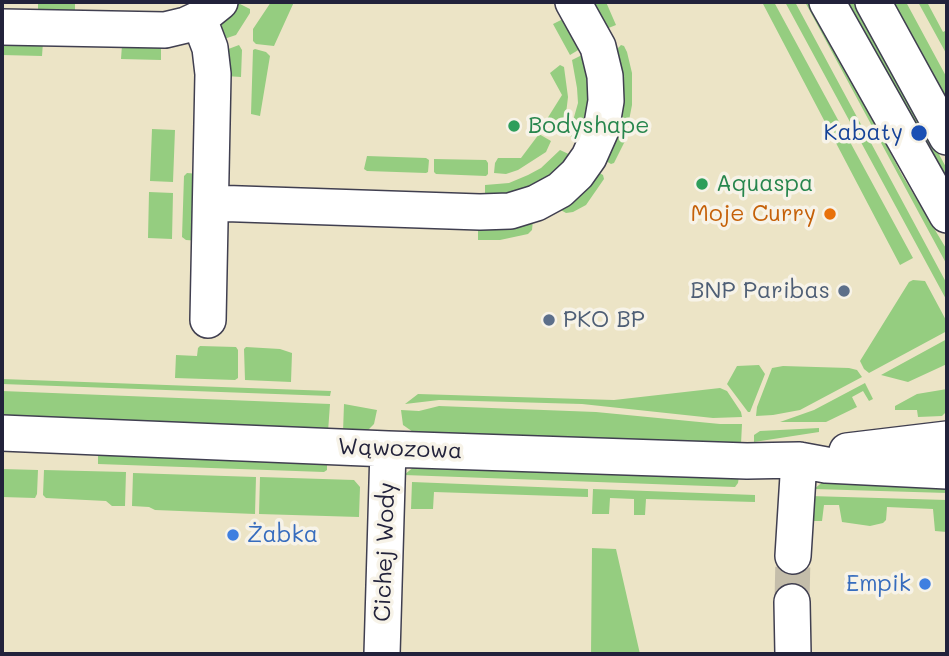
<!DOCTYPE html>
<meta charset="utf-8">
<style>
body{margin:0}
#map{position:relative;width:949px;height:656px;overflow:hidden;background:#ece4c6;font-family:Mali,sans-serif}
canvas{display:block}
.frame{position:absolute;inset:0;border:4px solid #22223b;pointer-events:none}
</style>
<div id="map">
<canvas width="949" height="656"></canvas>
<div class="frame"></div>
</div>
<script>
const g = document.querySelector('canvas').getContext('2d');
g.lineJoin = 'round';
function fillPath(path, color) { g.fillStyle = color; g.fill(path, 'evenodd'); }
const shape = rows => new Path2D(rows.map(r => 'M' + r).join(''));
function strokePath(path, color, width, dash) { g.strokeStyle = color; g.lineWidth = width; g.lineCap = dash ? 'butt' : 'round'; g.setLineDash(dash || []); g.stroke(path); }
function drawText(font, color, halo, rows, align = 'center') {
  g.font = font + ' Mali,sans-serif'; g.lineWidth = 7; g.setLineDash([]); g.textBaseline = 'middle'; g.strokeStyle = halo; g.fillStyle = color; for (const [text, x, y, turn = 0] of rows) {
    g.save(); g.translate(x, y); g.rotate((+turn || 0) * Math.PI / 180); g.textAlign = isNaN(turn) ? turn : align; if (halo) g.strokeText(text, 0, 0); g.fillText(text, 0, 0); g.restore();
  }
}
const green = shape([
 [38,2,75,2,75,17,38,15],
 [236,2,250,9,250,13,236,35,221,40,222,22],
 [271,2,294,2,274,46,256,44,253,41,253,29],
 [586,2,606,2,616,25,606,29],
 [762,2,774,2,913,258,900,265],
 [785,2,795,2,947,284,947,301],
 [805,2,812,2,902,175,947,250,947,265],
 [843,2,856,2,947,169,947,190],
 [890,2,906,2,947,78,947,108],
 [918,2,927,2,943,32,947,30,947,55],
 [567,17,585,46,570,55,553,24],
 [2,38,43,42,42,56,2,55],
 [161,43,161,60,121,59,122,45],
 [239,45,242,50,241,77,226,76,223,51],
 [621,45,624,46,627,52,632,73,632,105,625,141,614,163,611,164,601,158,615,51],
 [255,49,266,52,270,56,260,116,251,114,253,50],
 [588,52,594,71,583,146,569,135,578,103,577,88,572,60],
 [560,65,564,67,568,97,565,122,560,130,547,122,547,119,562,95,550,73],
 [152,129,175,130,173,182,150,181],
 [539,134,551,141,546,152,518,170,506,174,494,173,495,163,498,158,521,158],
 [560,150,575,157,551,182,485,200,485,185,509,183,528,175,541,168],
 [367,156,426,158,429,160,428,172,426,173,367,171,364,169],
 [434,159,486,160,488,163,488,174,486,176,436,174,434,172],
 [594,170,603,175,604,179,586,205,573,212,566,213,559,209],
 [187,173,200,174,200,241,186,240,182,237,184,176],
 [149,192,173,193,172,239,148,238],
 [533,220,532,230,528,234,500,240,478,240,478,226],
 [913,280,925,281,947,322,947,331,869,373,864,369,860,361,909,282],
 [947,339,947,364,908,382,881,375],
 [200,346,236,347,238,350,238,378,235,380,175,378,176,355,197,356,198,348],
 [246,347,280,349,292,353,291,382,245,380,244,349],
 [759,365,765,374,750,412,748,412,727,384,737,366],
 [783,366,849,368,857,370,862,377,800,410,773,415,756,416,757,407,772,368],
 [2,379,331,391,330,396,2,384],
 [865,383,873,399,869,401,863,391,852,397,857,407,826,422,780,422,814,410],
 [720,388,727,391,741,412,742,417,713,418,582,404,439,400,405,404,418,394,614,400],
 [947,389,947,411,942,416,918,417,917,410,895,410,895,406,917,394],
 [2,391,330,404,328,432,2,420],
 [344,404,377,410,374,424,368,430,359,433,343,432],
 [439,406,596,412,720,424,742,424,741,444,416,434,403,425,401,410,419,411],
 [819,428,819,432,754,442,754,435,760,431],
 [113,454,327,462,327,470,324,472,98,464,98,456],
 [415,466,739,476,738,483,735,487,404,475],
 [2,469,38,470,37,494,35,498,2,497],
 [44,470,126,472,125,506,112,506,106,501,46,498,43,495],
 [133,473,256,477,255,514,155,510,149,507,132,506],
 [260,477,354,480,360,487,359,517,259,514],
 [824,481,947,487,947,493,814,489],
 [412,482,588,489,588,497,434,492,433,509,411,509],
 [593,489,755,495,755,502,646,499,645,515,634,515,634,499,610,498,609,514,592,514],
 [810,496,947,500,947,532,935,531,933,509,887,507,886,520,883,523,870,526,842,522,839,505,824,505,822,521,812,521],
 [592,548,616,549,640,654,591,654]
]);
const minorTunnel = shape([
 [792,602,793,556]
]);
const minor = shape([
 [827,2,947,215],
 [873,2,947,137],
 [199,19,210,48,213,74,208,320],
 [2,27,165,30,186,25,199,19,220,2],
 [211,203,480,212,510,211,536,203,560,190,577,174,589,157,601,130,606,101,605,76,598,47,573,2],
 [2,433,388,449,747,461,799,460,826,465,947,471],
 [847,451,947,439],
 [793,556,799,460],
 [792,602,793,654],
 [382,654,388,449]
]);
const markers = [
 [514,126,7,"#2e9e5b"],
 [919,133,9,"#1a4fb4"],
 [702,184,7,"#2e9e5b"],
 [830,214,7,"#e8710a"],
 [844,291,7,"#5c6f8a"],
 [549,320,7,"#5c6f8a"],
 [233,535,7,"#3f7fe0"],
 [925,584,7,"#3f7fe0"]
];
const leisureNames = [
 ["Bodyshape",528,126],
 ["Aquaspa",716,184]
];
const transitNames = [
 ["Kabaty",903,133]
];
const foodNames = [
 ["Moje Curry",816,214]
];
const serviceNames = [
 ["BNP Paribas",830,291],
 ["PKO BP",563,320,"left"]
];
const streetNames = [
 ["Wąwozowa",400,449,2],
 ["Cichej Wody",385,552,-88]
];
const shopNames = [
 ["Żabka",247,535],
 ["Empik",911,584,"right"]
];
fillPath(green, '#95cd80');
strokePath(minorTunnel, '#c4bdaa', 35, [35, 18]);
strokePath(minor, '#403f50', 38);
strokePath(minor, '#fff', 35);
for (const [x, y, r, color] of markers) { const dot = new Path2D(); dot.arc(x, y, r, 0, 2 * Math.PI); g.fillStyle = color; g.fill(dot); strokePath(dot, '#f7f3e8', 2.5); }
drawText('23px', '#27864d', '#f7f3e8', leisureNames, 'left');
drawText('23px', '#164399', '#f7f3e8', transitNames, 'right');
drawText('23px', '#c56008', '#f7f3e8', foodNames, 'right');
drawText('23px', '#4e5e75', '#f7f3e8', serviceNames, 'right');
drawText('23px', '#22223b', '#f7f3e8', streetNames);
drawText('23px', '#366cbe', '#f7f3e8', shopNames, 'left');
</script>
